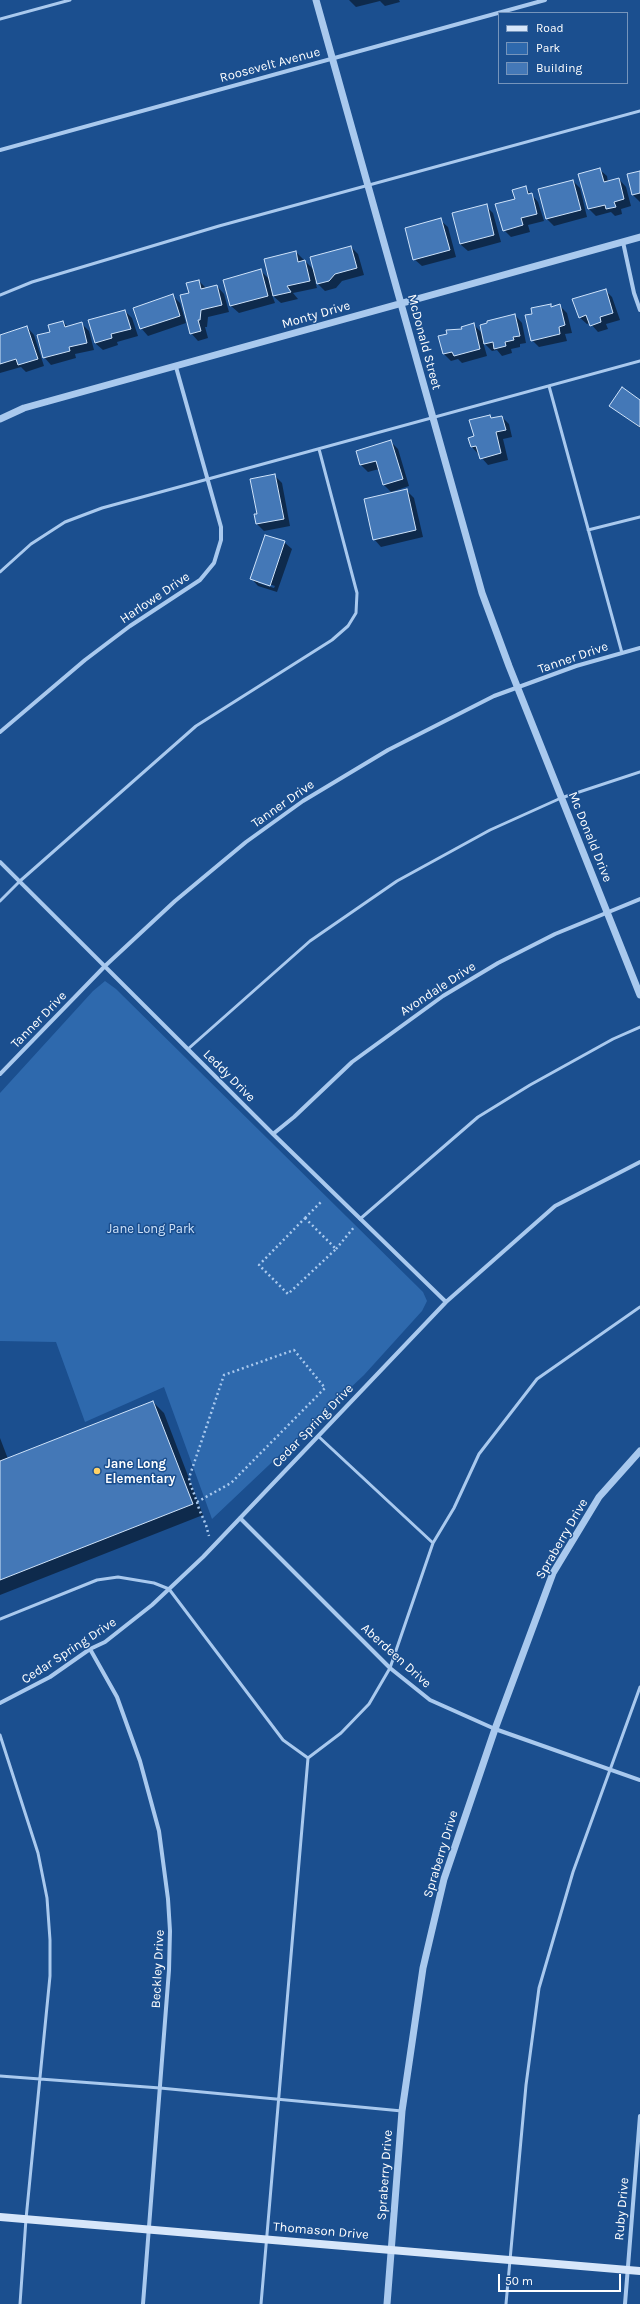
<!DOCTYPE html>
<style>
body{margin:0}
#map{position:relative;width:640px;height:2304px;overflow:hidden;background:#1b4f8f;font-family:Karla,sans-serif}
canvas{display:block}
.legend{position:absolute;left:498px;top:12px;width:130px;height:72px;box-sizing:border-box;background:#1b4f8f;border:1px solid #7695bc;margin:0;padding:5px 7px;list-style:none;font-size:12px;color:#fff}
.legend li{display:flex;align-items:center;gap:8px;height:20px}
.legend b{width:20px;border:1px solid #7695bc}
.scale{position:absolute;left:498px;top:2274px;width:123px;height:18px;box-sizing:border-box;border:2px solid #fff;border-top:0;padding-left:5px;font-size:12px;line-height:14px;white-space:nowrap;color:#fff;-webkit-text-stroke:3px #1b4f8f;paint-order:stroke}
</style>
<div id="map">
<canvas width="640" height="2304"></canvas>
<ul class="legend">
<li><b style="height:5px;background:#d6e6fa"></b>Road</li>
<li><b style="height:11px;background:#2e69ad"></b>Park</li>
<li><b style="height:11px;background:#4478b7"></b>Building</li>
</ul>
<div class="scale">50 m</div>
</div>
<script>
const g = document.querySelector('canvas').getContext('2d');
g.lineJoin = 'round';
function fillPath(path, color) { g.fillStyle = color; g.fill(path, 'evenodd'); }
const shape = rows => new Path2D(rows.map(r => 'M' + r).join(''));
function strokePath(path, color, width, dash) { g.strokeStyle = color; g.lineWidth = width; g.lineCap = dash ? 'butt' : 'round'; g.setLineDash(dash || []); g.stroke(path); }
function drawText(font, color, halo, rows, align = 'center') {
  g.font = font + ' Karla,sans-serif'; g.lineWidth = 3; g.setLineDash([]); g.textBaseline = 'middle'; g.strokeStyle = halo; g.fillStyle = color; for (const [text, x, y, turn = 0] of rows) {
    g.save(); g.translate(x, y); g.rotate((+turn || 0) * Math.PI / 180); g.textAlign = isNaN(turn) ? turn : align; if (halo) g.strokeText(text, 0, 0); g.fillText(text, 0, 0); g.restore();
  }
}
const green = shape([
 [105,981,116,989,423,1292,427,1301,422,1311,364,1375,212,1519,164,1387,85,1422,56,1342,0,1341,0,1093,93,991]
]);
const shadow = shape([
 [349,0,399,0,400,2,385,6,380,1,356,7],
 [599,169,607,176,608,182,619,179,626,187,631,206,621,209,622,214,615,216,611,212,596,216,589,209],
 [640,172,640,202,633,195],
 [573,181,580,188,587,217,554,226,547,219],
 [526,188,538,202,544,221,528,225,530,232,511,237,504,230],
 [486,206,493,213,501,242,468,251,460,244],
 [440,220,448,227,456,257,422,266,414,259],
 [351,247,358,254,364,275,342,281,336,288,325,291,315,281,317,288,293,293,298,299,281,303,272,295,275,303,239,313,231,306,224,281,260,270,270,280,296,252,315,271],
 [199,281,206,288,217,286,224,294,229,312,208,317,207,327,205,327,208,338,198,341,191,333,190,294],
 [605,290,612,297,620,320,606,324,608,329,598,332,590,323,587,324,579,317],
 [172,295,180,303,186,323,148,336,141,328],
 [550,305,553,307,560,306,567,313,572,333,565,334,567,341,539,347,532,340,533,314],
 [125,311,132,318,138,336,117,342,118,345,103,350,95,343],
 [515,315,522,323,526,343,520,344,520,347,511,349,512,353,502,356,497,350,492,351,483,342,487,356,462,363,458,359,451,361,444,354,463,330,473,324,483,334],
 [63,322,68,327,82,324,89,331,94,350,75,354,76,358,51,365,44,357,51,332],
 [27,327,34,335,44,366,26,372,21,367,0,373,0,336],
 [640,401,640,428,611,406],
 [490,416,493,419,502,417,509,424,512,437,503,439,508,460,488,465,471,446],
 [391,442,398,449,409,486,391,492,383,484,379,469,368,472,361,465],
 [274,475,282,483,290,526,264,531,257,524,255,515,258,515],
 [406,490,414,498,423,537,381,547,374,539],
 [284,542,292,549,277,592,258,586,251,578],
 [258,580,275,586,274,588,258,583],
 [153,1402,164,1413,203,1515,0,1595,0,1438,8,1459]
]);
const building = shape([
 [600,168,604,182,619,178,624,199,614,202,616,207,606,209,605,205,588,209,578,174,600,168],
 [640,171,640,193,632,195,627,174,640,171],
 [573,180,581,210,546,219,538,189,573,180],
 [526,186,528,194,532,193,537,214,521,218,523,225,503,231,495,204,515,199,512,190,526,186],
 [487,204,494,235,460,244,452,213,487,204],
 [441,218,450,250,413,260,405,228,441,218],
 [351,246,357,268,335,274,329,281,317,284,310,257,351,246],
 [296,251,298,262,305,260,310,281,287,286,291,292,273,296,264,259,296,251],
 [261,269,268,296,230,306,223,280,261,269],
 [199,280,201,289,217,285,222,305,201,310,200,320,198,320,201,331,190,334,180,295,189,293,186,283,199,280],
 [606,289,613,313,600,317,601,322,590,326,586,315,579,318,572,299,606,289],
 [173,294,180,316,140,329,133,308,173,294],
 [551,304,551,307,560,304,565,325,559,327,560,334,531,341,525,315,532,314,531,308,551,304],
 [125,310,131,329,111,334,112,338,95,343,88,320,125,310],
 [515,314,520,336,513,337,514,340,505,342,506,346,494,349,493,342,484,344,480,325,487,323,487,321,515,314],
 [63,321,65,327,82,322,87,343,69,347,70,351,43,358,37,335,50,332,48,325,63,321],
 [474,323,480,349,454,356,452,352,443,354,438,336,447,334,446,330,462,329,461,327,474,323],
 [27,326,38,359,18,365,16,359,0,364,0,335,27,326],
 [622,387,640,400,640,427,609,406,622,387],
 [490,415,491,418,502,416,506,430,496,432,501,453,480,459,476,446,471,447,468,438,474,436,469,420,490,415],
 [391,440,403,479,383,485,376,461,360,465,356,451,391,440],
 [275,474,284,519,256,524,254,514,257,514,250,479,275,474],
 [407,489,416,530,373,540,364,499,407,489],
 [265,535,285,541,270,586,250,579,265,535],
 [153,1401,193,1504,0,1580,0,1461,153,1401]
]);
const path = shape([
 [305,1218,336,1249,288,1294,259,1265,305,1218],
 [305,1218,322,1201],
 [336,1249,355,1226],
 [197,1502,231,1483,325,1388,294,1350,224,1375,189,1478,190,1483,197,1502,199,1509,206,1525,209,1536]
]);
const service = shape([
 [0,19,70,0],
 [0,295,32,282,219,226,640,111],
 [549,386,622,653],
 [588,530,640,517],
 [0,572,31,544,65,522,102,508,640,361],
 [0,901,20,881,196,726,332,640,348,626,356,613,357,593,319,449],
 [188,1049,310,941,397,881,490,830,561,798,640,772],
 [360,1219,478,1117,530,1085,613,1039,640,1027],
 [318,1436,433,1543],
 [0,1619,97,1580,118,1577,154,1583,169,1589,283,1740,308,1758],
 [0,1735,38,1853,47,1898,50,1940,50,1976,26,2219,20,2304],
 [0,2076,160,2088,402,2111],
 [261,2304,308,1758,341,1733,369,1704,390,1668,433,1543,454,1508,479,1454,537,1379,640,1307],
 [506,2304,526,2085,539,1988,573,1872,640,1687]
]);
const minor = shape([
 [0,150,545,0],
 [623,242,634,293,640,310],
 [0,732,85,660,130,626,200,580,214,563,221,540,221,527,176,367],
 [0,862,273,1134,446,1302],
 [0,1074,105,966,175,901,246,842,303,801,388,750,494,696,576,666,640,648],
 [273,1134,294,1117,352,1062,443,996,498,963,555,934,640,899],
 [240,1518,390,1668,430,1700,495,1729,640,1780],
 [90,1649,117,1697,140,1761,159,1831,168,1899,170,1931,169,1970,143,2304],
 [0,1703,50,1677,90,1649,105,1642,152,1605,203,1557,446,1302,555,1206,640,1162],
 [625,2304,640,2116]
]);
const tertiary = shape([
 [316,0,482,593,509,666,640,995],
 [0,419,24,408,640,237],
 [387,2304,402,2111,423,1968,444,1879,495,1729,553,1573,599,1497,640,1451]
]);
const secondary = shape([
 [0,2217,640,2271]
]);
const markers = [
 [97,1471,4,"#ffd166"]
];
const streetNames = [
 ["Roosevelt Avenue",270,65,-15],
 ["Monty Drive",316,315,-16],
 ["McDonald Street",424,342,75],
 ["Harlowe Drive",155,598,-34],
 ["Tanner Drive",573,658,-19],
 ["Tanner Drive",283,804,-35],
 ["Mc Donald Drive",590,837,68],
 ["Avondale Drive",438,989,-33],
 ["Tanner Drive",39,1020,-46],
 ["Leddy Drive",229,1076,45],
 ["Cedar Spring Drive",313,1426,-46],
 ["Spraberry Drive",562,1539,-60],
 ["Cedar Spring Drive",69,1651,-33],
 ["Aberdeen Drive",396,1656,42],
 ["Spraberry Drive",441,1854,-73],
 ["Beckley Drive",158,1969,-87],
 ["Spraberry Drive",385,2175,-86],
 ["Ruby Drive",622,2209,-85],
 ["Thomason Drive",321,2231,5]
];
const parkNames = [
 ["Jane Long Park",151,1229]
];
const poiNames = [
 ["Jane Long",105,1464],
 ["Elementary",105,1479]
];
fillPath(green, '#2e69ad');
fillPath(shadow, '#0007');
fillPath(building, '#4478b7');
strokePath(building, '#cfe3fa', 1);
strokePath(path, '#a9c9ee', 2.5, [2, 3]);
strokePath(service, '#a9c9ee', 3);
strokePath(minor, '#a9c9ee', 4);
strokePath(tertiary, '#a9c9ee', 7);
strokePath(secondary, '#d6e6fa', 8);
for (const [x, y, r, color] of markers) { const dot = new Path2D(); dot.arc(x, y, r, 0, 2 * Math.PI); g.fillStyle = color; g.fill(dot); strokePath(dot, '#1b4f8f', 1.5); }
drawText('13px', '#fff', '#1b4f8f', streetNames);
drawText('13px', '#cfe3fa', '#1b4f8f', parkNames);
drawText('bold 13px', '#fff', '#1b4f8f', poiNames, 'left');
</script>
